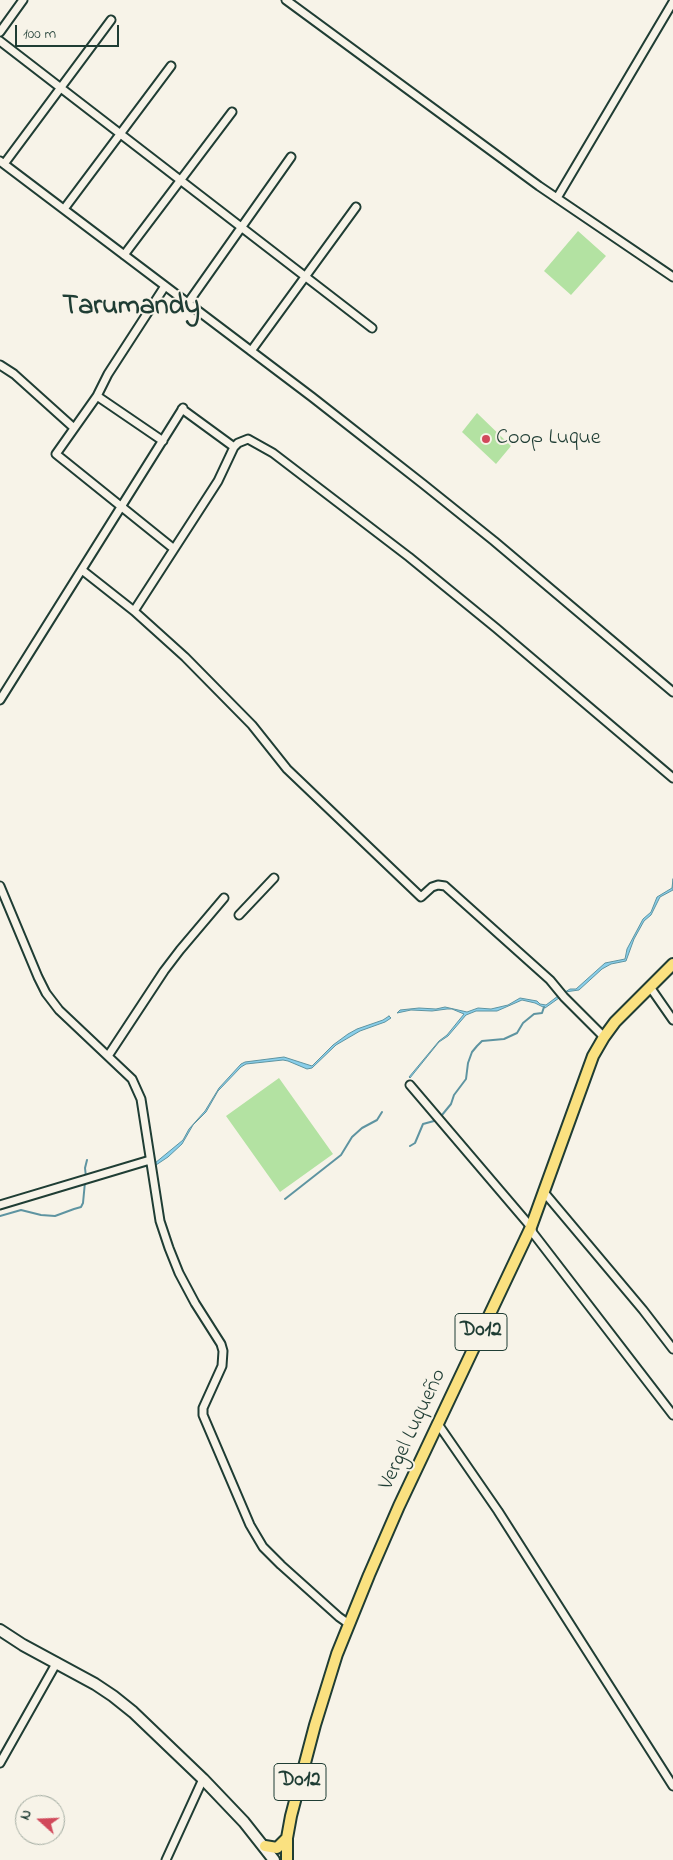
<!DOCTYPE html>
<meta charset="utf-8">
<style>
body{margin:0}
#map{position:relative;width:673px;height:1860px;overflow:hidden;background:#f7f3e8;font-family:"Indie Flower",sans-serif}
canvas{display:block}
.north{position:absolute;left:15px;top:1795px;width:50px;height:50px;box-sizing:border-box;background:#f7f3e8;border:1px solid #a1aaa0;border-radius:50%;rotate:290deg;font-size:14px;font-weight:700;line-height:20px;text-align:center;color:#1f3d34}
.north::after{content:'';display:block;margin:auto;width:18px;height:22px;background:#d1495b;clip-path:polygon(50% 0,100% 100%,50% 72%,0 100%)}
.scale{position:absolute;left:15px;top:25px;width:104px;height:22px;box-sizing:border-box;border:2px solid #1f3d34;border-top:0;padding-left:6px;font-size:15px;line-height:18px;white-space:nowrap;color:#1f3d34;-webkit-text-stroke:4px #f7f3e8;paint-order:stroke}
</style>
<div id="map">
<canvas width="673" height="1860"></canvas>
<div class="north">N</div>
<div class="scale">100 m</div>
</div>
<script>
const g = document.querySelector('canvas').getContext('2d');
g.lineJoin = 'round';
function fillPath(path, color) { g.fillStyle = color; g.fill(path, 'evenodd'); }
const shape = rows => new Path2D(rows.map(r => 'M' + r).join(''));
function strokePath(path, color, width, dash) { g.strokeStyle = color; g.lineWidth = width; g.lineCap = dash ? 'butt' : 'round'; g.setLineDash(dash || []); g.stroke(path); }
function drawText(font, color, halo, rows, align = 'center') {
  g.font = font + ' "Indie Flower",sans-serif'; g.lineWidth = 4; g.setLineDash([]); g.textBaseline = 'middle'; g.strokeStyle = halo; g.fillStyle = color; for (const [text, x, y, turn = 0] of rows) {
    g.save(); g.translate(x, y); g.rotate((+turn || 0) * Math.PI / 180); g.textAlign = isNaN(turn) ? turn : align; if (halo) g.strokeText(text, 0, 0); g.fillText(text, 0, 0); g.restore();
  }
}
const green = shape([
 [578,231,606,256,571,295,544,271],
 [477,413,511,446,496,464,462,432],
 [279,1078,333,1154,280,1192,226,1116]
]);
const water = shape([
 [673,879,673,890,660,897,651,915,644,921,634,939,626,961,611,964,602,969,579,990,565,992,570,989,576,989,605,963,625,959,627,949,643,919,651,912,657,897,672,888,673,879],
 [558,996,559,998,545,1008,535,1003,522,1000,497,1011,476,1011,466,1015,448,1036,439,1042,410,1078,409,1077,439,1041,447,1035,464,1014,452,1009,447,1009,432,1011,411,1010,397,1013,400,1010,419,1008,436,1009,445,1007,467,1012,478,1008,491,1009,508,1005,520,998,537,1001,540,1004,546,1005,558,996],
 [389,1016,391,1018,385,1022,360,1031,336,1045,312,1068,307,1069,288,1061,283,1060,246,1064,241,1067,218,1091,206,1112,193,1125,182,1144,168,1157,156,1165,155,1163,183,1140,189,1129,205,1111,219,1088,241,1064,245,1062,284,1057,312,1066,333,1045,348,1034,357,1029,383,1020,389,1016]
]);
const stream = shape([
 [442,1115,451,1104,454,1095,466,1079,468,1063,472,1052,477,1046,482,1041,504,1039,517,1033,523,1023,534,1014,542,1013,544,1007],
 [410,1146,415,1143,423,1124,434,1121],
 [86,1177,85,1168,87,1160],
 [285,1199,341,1155,352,1137,362,1128,377,1120,382,1112],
 [0,1216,21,1210,41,1215,55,1216,74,1209,81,1207,83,1203,85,1182]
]);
const street = shape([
 [286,0,539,186,673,277],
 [0,32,23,0],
 [0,41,372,328],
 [0,161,312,397,423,484,494,541,673,692],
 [4,164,111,20],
 [557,198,673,2],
 [64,209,171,66],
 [124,255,232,112],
 [165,286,108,374,97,396,56,454,174,549],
 [188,303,291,157],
 [251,351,356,207],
 [0,365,14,374,74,428],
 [97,396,163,441],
 [182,409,234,447],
 [82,570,134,611,185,657,252,725,287,769,421,897,432,887,438,885,445,886,550,980,564,997,604,1037],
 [134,611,218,481,234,447,238,443,248,439,273,453,409,557,496,628,673,778],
 [0,700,183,408],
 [0,886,38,977,46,993,59,1010,132,1079,141,1099,160,1221,169,1248,179,1273,195,1303,221,1344,223,1351,222,1366,203,1408,203,1415,250,1525,263,1547,281,1565,339,1617,349,1624],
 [239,915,274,878],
 [650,987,673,1020],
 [108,1056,164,971,180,950,224,898],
 [410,1085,531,1227,533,1233,673,1415],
 [543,1191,643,1310,673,1349],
 [0,1205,150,1160],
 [438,1424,498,1511,673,1786],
 [0,1763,57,1662],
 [166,1860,203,1779]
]);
const secondary = shape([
 [0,1630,23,1645,95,1684,113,1696,133,1712,203,1779,244,1822,274,1860]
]);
const primary = shape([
 [265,1846,277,1848,287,1838],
 [287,1860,287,1838,291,1816,315,1725,337,1654,369,1575,399,1506,531,1227,593,1056,604,1037,615,1022,673,964]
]);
const markers = [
 [486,439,5,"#d1495b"]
];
const shields = [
 [481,1332,52],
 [300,1782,52]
];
const shieldNames = [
 ["D012",481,1332],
 ["D012",300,1782]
];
const poiNames = [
 ["Coop Luque",496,439]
];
const streetNames = [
 ["Vergel Luqueño",414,1430,-65]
];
const districtNames = [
 ["Tarumandy",131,308]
];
fillPath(green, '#b3e2a2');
fillPath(water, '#88ceea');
strokePath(water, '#5e94a1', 1);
strokePath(stream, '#5e94a1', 2);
strokePath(street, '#1f3d34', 11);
strokePath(secondary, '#1f3d34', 14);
strokePath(primary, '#1f3d34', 14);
strokePath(street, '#f7f3e8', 7);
strokePath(secondary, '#f7f3e8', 10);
strokePath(primary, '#fae180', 10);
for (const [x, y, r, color] of markers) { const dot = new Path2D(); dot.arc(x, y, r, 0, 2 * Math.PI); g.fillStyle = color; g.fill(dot); strokePath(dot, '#f7f3e8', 2); }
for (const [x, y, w] of shields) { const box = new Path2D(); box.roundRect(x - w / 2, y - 18.5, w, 37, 4); g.fillStyle = '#f7f3e8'; g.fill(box); strokePath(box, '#1f3d34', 1); }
drawText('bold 21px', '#1f3d34', null, shieldNames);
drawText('22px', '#1f3d34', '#f7f3e8', poiNames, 'left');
drawText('22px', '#1f3d34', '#f7f3e8', streetNames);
drawText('bold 28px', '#1f3d34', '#f7f3e8', districtNames);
</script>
